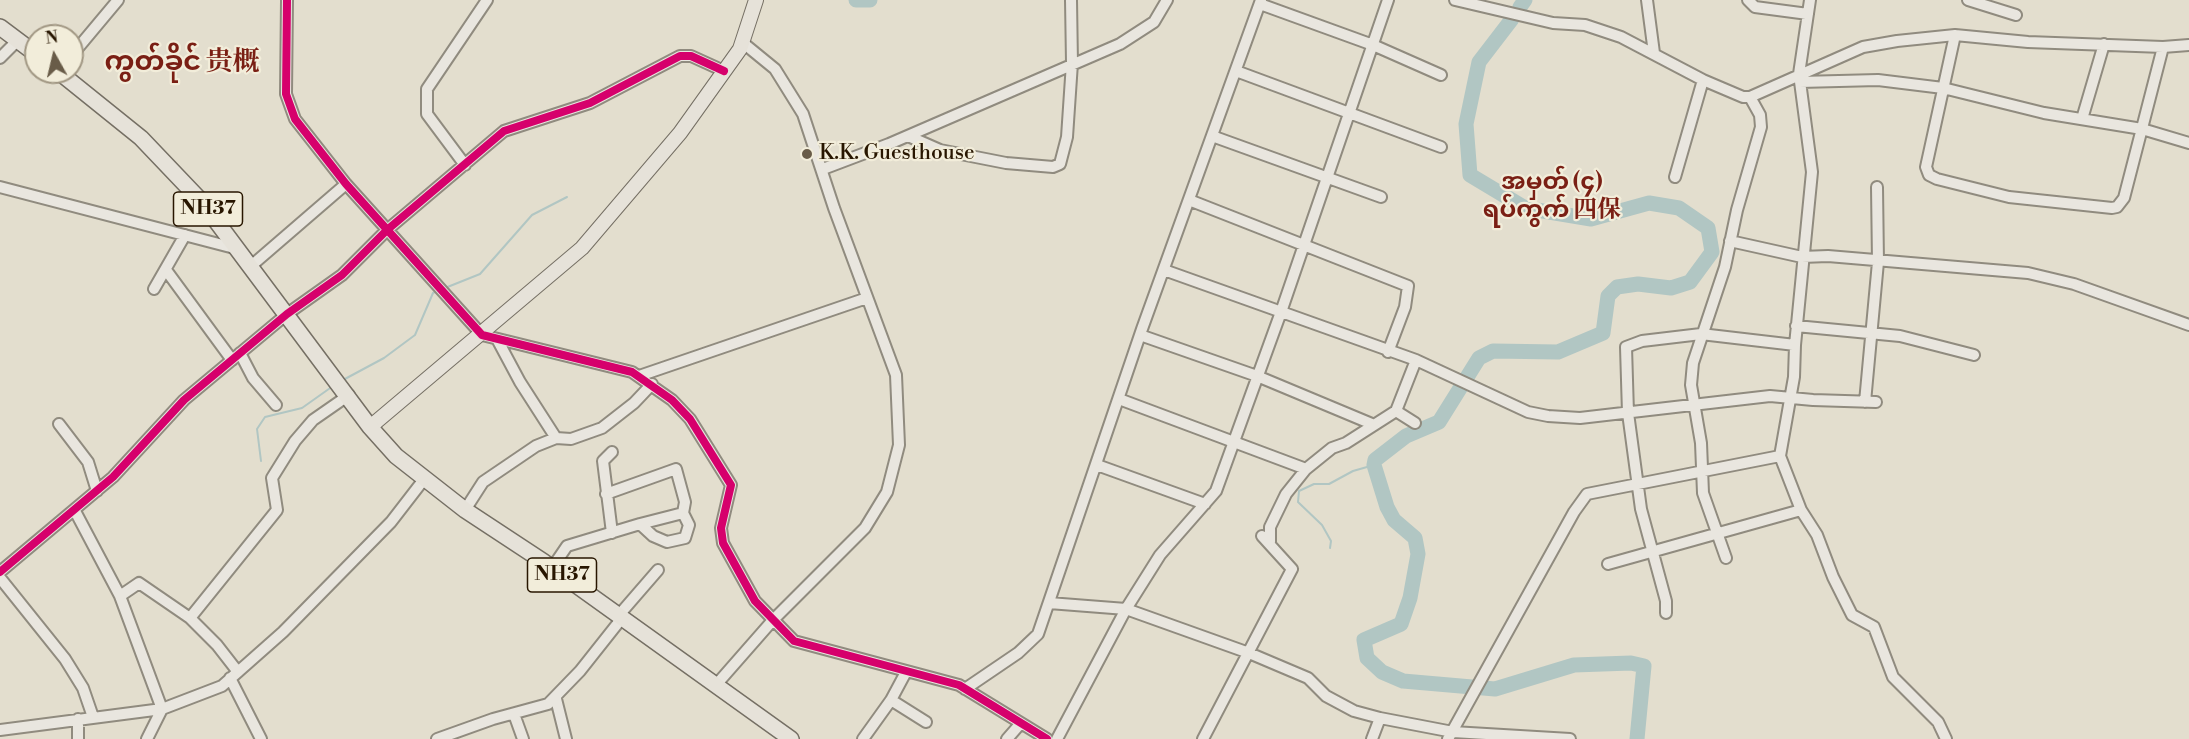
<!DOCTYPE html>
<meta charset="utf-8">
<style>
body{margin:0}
#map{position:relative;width:2189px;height:739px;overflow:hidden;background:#e3dece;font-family:"Libre Bodoni",serif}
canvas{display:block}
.north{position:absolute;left:24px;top:24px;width:60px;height:60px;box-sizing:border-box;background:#f2edda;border:2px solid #a19783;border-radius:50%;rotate:352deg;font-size:16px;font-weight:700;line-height:24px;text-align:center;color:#281600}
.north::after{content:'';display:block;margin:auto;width:21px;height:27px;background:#695c48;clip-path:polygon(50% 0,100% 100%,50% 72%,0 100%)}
</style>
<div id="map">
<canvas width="2189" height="739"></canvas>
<div class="north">N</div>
</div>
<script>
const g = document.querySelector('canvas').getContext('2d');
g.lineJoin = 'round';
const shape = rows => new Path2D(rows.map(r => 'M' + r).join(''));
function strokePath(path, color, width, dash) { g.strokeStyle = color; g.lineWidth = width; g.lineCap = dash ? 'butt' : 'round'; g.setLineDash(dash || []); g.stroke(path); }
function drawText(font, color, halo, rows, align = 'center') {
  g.font = font + ' "Libre Bodoni","Noto Serif SC","Noto Sans Myanmar",serif'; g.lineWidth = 4.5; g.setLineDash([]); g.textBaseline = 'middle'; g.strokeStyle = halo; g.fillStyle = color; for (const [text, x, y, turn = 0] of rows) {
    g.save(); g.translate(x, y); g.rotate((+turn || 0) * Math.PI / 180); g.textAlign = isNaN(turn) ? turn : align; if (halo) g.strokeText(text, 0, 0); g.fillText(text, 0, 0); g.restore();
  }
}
const stream = shape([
 [445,288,480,274,532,215,567,197],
 [343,380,384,358,415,335,433,293,437,291],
 [261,461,257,429,265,417,302,408,333,386],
 [1330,548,1331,541,1322,525,1298,502,1299,491,1314,484,1329,484,1353,471,1374,465]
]);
const river = shape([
 [856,0,870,0],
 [1520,7,1525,0],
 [1512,19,1479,62,1466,124,1470,175,1525,208,1591,219,1649,203,1679,208,1708,228,1712,252,1690,282,1671,288,1638,284,1617,287,1608,296,1603,333,1558,352,1493,351,1479,358,1439,422,1406,436,1375,460,1374,465,1387,507,1394,520,1415,538,1418,554,1410,598,1401,624,1364,640,1367,658,1382,672,1403,681,1495,689,1574,665,1631,663,1644,666,1637,739]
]);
const minor = shape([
 [287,0,286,94,295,119,346,184,482,335,632,372,672,400,690,419,731,485,721,528,723,543,755,601,794,641,959,685,1047,739],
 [1455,0,1553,23,1585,25,1621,37,1703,80,1743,97,1750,97,1863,47,1897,41,1955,35,2028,42,2163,47,2189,45],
 [1647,0,1654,53],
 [1748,0,1755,7,1808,14],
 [1810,0,1799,74,1812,172,1795,345,1794,377,1780,456,1801,510,1817,535,1833,577,1852,615,1874,627,1893,677,1938,722,1946,739],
 [1968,0,2016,15],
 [1260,4,1373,45,1441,75],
 [1955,35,1926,167,1929,175,1937,179,2009,197,2112,208,2117,207,2124,198,2163,47],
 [72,55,118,0],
 [0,58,18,40],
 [1236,71,1441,147],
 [1800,82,1878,80,1943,88,2044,113,2142,129,2189,143],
 [2082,119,2104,44],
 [908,136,940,150,1006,163,1053,167,1060,164,1067,137,1072,63,1071,0],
 [1212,136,1381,197],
 [465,165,427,114,427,89,487,0],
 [823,169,889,144,1120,44,1154,22,1167,0],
 [1675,177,1703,80],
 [0,187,238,249],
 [1189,200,1408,286,1405,307,1388,352],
 [1730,241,1802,257,1828,256,2028,273,2074,284,2189,325],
 [251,266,346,184],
 [166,270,232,360],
 [1164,270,1416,360,1528,412,1548,416,1580,418,1770,396,1813,400,1876,402],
 [154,289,185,235],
 [1796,326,1900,336,1974,355],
 [1140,335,1257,376,1372,424],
 [497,339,520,382,556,438],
 [240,353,253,378,276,405],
 [639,376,867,298],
 [1119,399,1306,469],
 [1865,402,1878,262,1877,187],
 [1396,411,1415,423],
 [59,424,88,462,97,491],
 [612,452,603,461,612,533],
 [1097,465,1205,504],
 [465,510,483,482,536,446,556,438,571,439,602,428,634,403,652,384],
 [75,511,120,596,162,709,147,739],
 [640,524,683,513],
 [1270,542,1270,527,1286,494,1306,469,1332,448,1346,443,1396,411,1416,360],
 [1726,558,1703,493,1701,443,1691,385,1693,363,1725,267,1737,210,1761,127,1760,115,1750,97],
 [1608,564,1801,510],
 [552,568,567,546,640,524,653,536,667,542,685,538,689,525,683,513,685,502,676,469,606,494],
 [0,572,113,477,184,400,287,314,342,275,387,230,504,131,590,103,680,56,691,56,724,71],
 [0,578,65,659,83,688,93,717],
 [120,596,139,583,190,618,217,645,238,672],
 [1049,603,1126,609,1249,653,1308,678,1326,696,1354,711,1380,718,1453,732,1570,739],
 [1666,613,1666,601,1641,509,1628,413,1626,347,1642,341,1701,334,1795,345],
 [619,615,658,570],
 [190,618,277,510,272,478,295,441,313,420,349,395],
 [230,678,261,739],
 [716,685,773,620,865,528,887,492,899,445,896,375,834,208,803,114,775,69,742,42],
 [965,689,1018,653,1038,634,1142,329,1261,0],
 [556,699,566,739],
 [891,700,926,722],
 [514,714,523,739],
 [0,730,162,709,222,686,283,632,391,522,425,478],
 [78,739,78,719],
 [437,739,493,719,548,704,580,671,622,618],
 [863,739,891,700,906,672],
 [1007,739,1021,723],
 [1057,739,1126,609,1160,555,1216,491,1281,312,1388,0],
 [1203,739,1292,569,1262,536],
 [1372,739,1380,718],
 [1448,739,1574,512,1587,494,1780,456]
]);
const major = shape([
 [370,427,582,248,680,133,740,49,756,0]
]);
const highway = shape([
 [0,27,36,54],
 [59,72,141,138,202,202,370,427,396,456,465,510,544,562,791,739]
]);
const cycleway = shape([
 [287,0,286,94,295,119,346,184,482,335,632,372,672,400,690,419,731,485,721,528,723,543,755,601,794,641,959,685,1047,739],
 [0,572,113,477,184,400,287,314,342,275,387,230,504,131,590,103,680,56,691,56,724,71]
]);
const markers = [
 [807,154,6,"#695c48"]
];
const shields = [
 [208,209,69],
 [562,575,69]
];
const shieldNames = [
 ["NH37",208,209],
 ["NH37",562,575]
];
const poiNames = [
 ["K.K. Guesthouse",819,154]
];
const quarterNames = [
 ["အမှတ် (၄)",1552,183],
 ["ရပ်ကွက် 四保",1552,211]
];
const districtNames = [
 ["ကွတ်ခိုင် 贵概",182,64]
];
strokePath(stream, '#b1c6c3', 2);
strokePath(river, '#b1c6c3', 15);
strokePath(minor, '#908b7f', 14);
strokePath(major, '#756f64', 16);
strokePath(highway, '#756f64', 18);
strokePath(minor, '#e9e6df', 10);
strokePath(major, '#e6e2d9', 14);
strokePath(highway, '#e6e2d9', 15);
strokePath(cycleway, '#d6006c', 8);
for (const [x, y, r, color] of markers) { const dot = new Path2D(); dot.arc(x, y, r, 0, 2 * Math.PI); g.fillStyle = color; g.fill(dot); strokePath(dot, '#f2edda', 2); }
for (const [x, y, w] of shields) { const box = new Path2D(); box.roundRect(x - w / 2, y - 17, w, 34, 4.5); g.fillStyle = '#f2edda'; g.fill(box); strokePath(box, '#281600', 1.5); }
drawText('bold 20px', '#281600', null, shieldNames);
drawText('21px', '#281600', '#f2edda', poiNames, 'left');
drawText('bold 24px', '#7a1f14', '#f2edda', quarterNames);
drawText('bold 27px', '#7a1f14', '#f2edda', districtNames);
</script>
